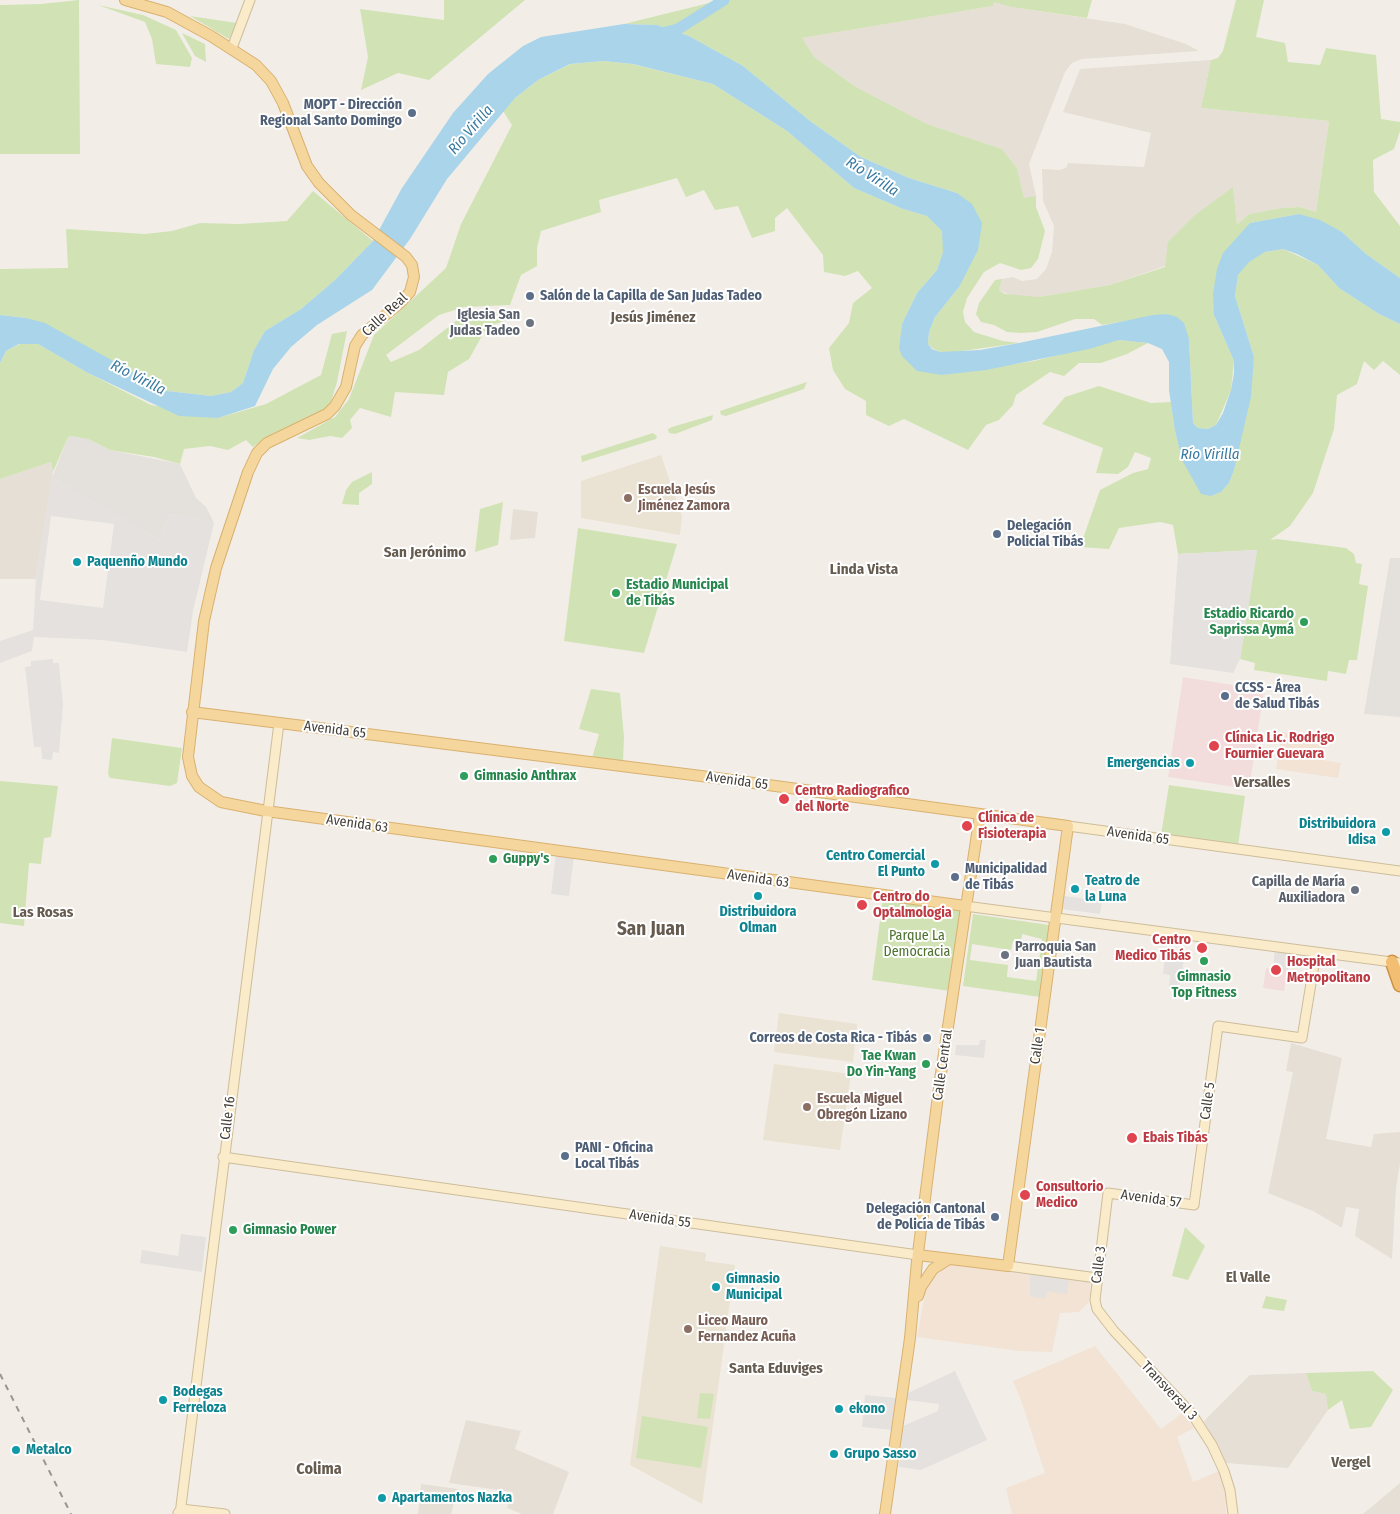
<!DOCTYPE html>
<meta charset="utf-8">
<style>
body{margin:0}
canvas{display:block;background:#f2eee7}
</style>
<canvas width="1400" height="1514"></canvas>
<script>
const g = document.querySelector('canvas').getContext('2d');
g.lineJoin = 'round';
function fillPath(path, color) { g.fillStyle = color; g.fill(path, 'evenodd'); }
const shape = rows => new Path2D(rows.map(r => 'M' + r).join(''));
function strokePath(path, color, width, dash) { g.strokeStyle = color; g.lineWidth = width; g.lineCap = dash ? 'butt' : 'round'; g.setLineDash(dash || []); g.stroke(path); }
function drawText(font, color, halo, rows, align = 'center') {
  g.font = font + ' "Fira Sans Condensed",sans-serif'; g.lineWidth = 4; g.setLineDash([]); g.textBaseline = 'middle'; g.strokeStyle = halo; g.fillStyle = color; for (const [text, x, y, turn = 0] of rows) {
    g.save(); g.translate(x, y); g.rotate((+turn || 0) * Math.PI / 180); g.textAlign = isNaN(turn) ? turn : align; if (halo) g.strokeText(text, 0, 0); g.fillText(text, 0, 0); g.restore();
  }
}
const residential = shape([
 [994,2,1011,7,1125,24,1186,44,1199,51,1082,59,1072,63,1065,72,1029,164,1036,196,1024,199,1017,168,1002,149,927,124,856,87,814,57,804,44,802,38,993,6],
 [1211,60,1201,108,1329,121,1316,212,1300,207,1282,208,1249,214,1237,225,1233,188,1195,215,1165,266,1110,285,1039,297,1012,296,999,290,1002,279,1013,277,1022,281,1037,279,1046,269,1052,252,1054,226,1043,201,1042,169,1059,170,1066,168,1068,163,1144,167,1151,133,1063,112,1080,69],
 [51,462,53,472,36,579,0,579,0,479],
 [513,509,538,512,535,538,510,540],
 [1291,1043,1342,1058,1326,1139,1371,1147,1374,1134,1400,1132,1400,1163,1396,1188,1392,1259,1355,1236,1359,1209,1346,1207,1342,1228,1313,1211,1268,1193,1293,1072,1286,1071],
 [1306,1373,1312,1391,1326,1394,1328,1410,1288,1468,1226,1463,1204,1421,1250,1375],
 [466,1420,521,1431,515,1449,569,1472,553,1514,522,1514,507,1508,513,1492,449,1483],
 [1400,1483,1400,1514,1363,1514],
 [421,1484,458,1489,451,1514,418,1514]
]);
const commercial = shape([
 [1282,732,1325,739,1322,760,1341,763,1338,778,1276,769],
 [952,1263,1091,1281,1089,1302,1079,1312,1060,1313,1052,1352,1019,1351,917,1337,927,1283,939,1268],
 [1095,1346,1161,1429,1182,1413,1194,1428,1177,1437,1193,1482,1219,1471,1225,1493,1226,1514,1012,1514,1006,1488,1045,1473,1021,1400,1013,1381]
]);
const industrial = shape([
 [71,436,88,439,110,450,180,464,196,498,206,507,214,523,170,514,159,540,52,478,68,437],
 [1390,558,1400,558,1400,717,1364,714]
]);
const education = shape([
 [661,455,682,516,680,535,581,518,581,481],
 [779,1013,857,1024,853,1062,774,1052],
 [774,1064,851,1074,840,1150,763,1140],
 [660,1246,706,1253,705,1261,735,1265,702,1504,630,1465]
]);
const medical = shape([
 [1183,677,1264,690,1249,789,1168,777],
 [1275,950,1291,962,1287,971,1284,991,1263,988,1266,968,1273,969]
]);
const green = shape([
 [79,0,80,154,0,154,0,5,41,4],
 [444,0,525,0,429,80,398,73,361,90,368,57,360,9,444,20],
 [713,0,1092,0,1087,18,1011,7,994,2,993,6,802,38,814,57,856,87,927,124,1002,149,1017,168,1024,198,1036,196,1036,207,1045,231,1038,259,1031,268,1021,270,1000,263,984,272,967,298,963,312,965,322,974,332,1003,341,1019,343,955,352,940,352,932,348,928,344,929,332,935,317,959,287,957,193,909,178,861,157,810,121,743,66,689,36,657,25,624,24,713,2],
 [1236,0,1264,0,1256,37,1285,43,1288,62,1320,65,1326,48,1376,55,1381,119,1400,122,1400,131,1394,149,1373,160,1374,192,1400,226,1400,278,1366,254,1342,232,1299,214,1250,223,1214,315,1234,361,1231,390,1216,425,1208,429,1198,428,1193,423,1189,339,1167,314,1102,325,1094,319,1075,319,1037,332,1021,333,1007,332,994,325,981,322,976,314,979,303,995,280,1002,279,999,290,1005,294,1039,297,1110,285,1165,267,1168,242,1195,215,1233,187,1237,225,1249,214,1282,208,1300,207,1316,212,1329,121,1201,108,1211,60,1218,58,1223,51],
 [98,5,143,15,176,30,192,58,190,67,156,64,152,39,145,22],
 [190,16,237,23,229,39],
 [182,33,205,44,206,62,195,56],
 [603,61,632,64,713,84,787,131,854,188,903,209,927,216,943,231,943,252,937,270,917,293,902,324,899,348,942,375,1034,361,1119,340,1148,343,1127,354,1101,363,1079,363,1064,376,1050,372,1016,395,1013,405,999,420,986,425,968,450,904,419,889,426,866,415,866,401,845,389,833,370,829,348,849,323,853,303,872,288,858,271,845,276,824,272,823,255,787,208,775,218,775,231,752,238,738,206,715,210,704,190,686,197,677,178,599,200,601,212,541,231,537,248,537,266,521,275,510,305,464,307,439,315,386,355,391,362,419,350,461,317,509,310,510,319,487,327,469,359,448,372,444,395,395,392,391,417,360,408,350,420,352,428,342,438,330,436,309,440,297,438,335,417,349,399,374,335,446,268,461,224,512,125,503,111,515,98,538,80,571,64],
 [313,191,373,241,335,280,301,309,265,331,254,350,243,383,231,392,211,396,167,391,26,318,0,315,0,269,68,268,66,229,145,234,172,231,200,223,239,224,287,221],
 [1283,249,1318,265,1339,288,1379,314,1400,324,1400,375,1383,361,1374,370,1364,361,1357,384,1337,395,1334,429,1313,493,1290,526,1270,540,1277,539,1346,548,1354,554,1356,563,1362,564,1359,584,1368,586,1357,660,1349,660,1346,674,1328,671,1327,681,1254,670,1255,663,1240,659,1257,550,1178,554,1173,525,1160,522,1119,528,1109,549,1080,547,1100,490,1133,473,1148,469,1151,458,1135,452,1128,467,1118,474,1096,473,1103,448,1042,424,1065,397,1099,386,1151,403,1171,402,1175,431,1182,460,1211,496,1221,492,1229,483,1234,470,1254,357,1235,296,1238,275,1249,261,1265,252],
 [347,331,337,382,331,402,321,412,272,434,253,447,246,440,228,450,210,446,184,449,180,464,154,457,110,450,88,439,71,436,68,437,53,472,51,462,0,479,0,363,6,351,20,344,38,344,88,373,151,405,218,418,266,404,321,375,332,334],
 [807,382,804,389,726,416,721,415,720,411],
 [713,415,712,420,675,434,669,433,668,429,672,427],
 [653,433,657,436,656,439,582,462,581,456],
 [372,472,372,484,359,493,359,505,342,504,346,490,352,482],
 [503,502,498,545,475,552,480,509],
 [578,528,677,544,644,653,564,641],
 [591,689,620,693,624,737,623,763,592,758,599,734,579,729],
 [112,738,182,748,177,783,170,786,110,778,108,774],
 [0,781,58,786,51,837,44,838,41,864,29,863,24,926,0,923],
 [1169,785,1245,796,1238,846,1161,835],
 [883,898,961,909,950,991,872,980],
 [973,914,1049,925,1040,997,963,986],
 [1022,934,1042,939,1036,981,1007,977,1008,965,970,960,972,944,1011,950,1013,941,1021,943],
 [1185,1227,1205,1246,1188,1280,1172,1276],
 [1266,1296,1287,1300,1284,1311,1262,1308],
 [1373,1371,1393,1390,1371,1427,1350,1429,1342,1400,1328,1410,1326,1394,1312,1391,1306,1373],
 [700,1393,714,1394,710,1419,697,1418],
 [642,1416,708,1427,701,1468,636,1458]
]);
const parking = shape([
 [52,478,159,540,170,514,214,523,193,611,187,652,103,640,34,637,32,651,0,663,0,641,33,630,36,579],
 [51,516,114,524,103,608,40,600],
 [1257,550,1240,659,1233,673,1170,664,1178,554],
 [53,659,53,663,59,663,63,705,59,753,53,752,52,760,42,759,41,747,34,747,25,667,31,666,31,661],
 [556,854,574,856,569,896,551,894],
 [1064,896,1102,901,1100,914,1062,909],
 [1275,950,1292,953,1287,971,1273,969],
 [1165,955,1184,959,1180,984,1169,987,1170,975,1163,974],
 [980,1040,986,1040,984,1058,955,1055,956,1045,979,1045],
 [181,1234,206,1237,202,1272,140,1263,142,1250,178,1256],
 [1030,1275,1069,1279,1067,1294,1048,1291,1045,1299,1030,1296],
 [955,1371,987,1440,921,1470,899,1467,903,1426,938,1411,939,1404,907,1400,908,1393],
 [865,1395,896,1398,892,1430,862,1427]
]);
const water = shape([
 [624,24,657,25,689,36,743,66,810,121,861,157,909,178,957,193,972,204,982,223,978,250,959,287,935,317,929,332,928,344,932,349,940,352,980,350,1019,343,1153,315,1167,314,1177,317,1184,323,1189,339,1193,423,1198,428,1208,429,1216,425,1223,413,1231,390,1234,373,1234,361,1214,315,1213,294,1217,269,1223,253,1250,223,1299,214,1320,220,1342,232,1366,254,1400,278,1400,324,1379,314,1339,288,1318,265,1297,254,1283,249,1265,252,1249,262,1238,275,1235,296,1254,357,1251,397,1234,470,1229,483,1221,492,1211,496,1201,494,1182,460,1175,431,1169,390,1169,362,1162,349,1148,343,1119,340,1089,349,986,370,942,375,917,371,902,356,899,348,902,324,917,293,937,270,943,252,942,231,927,216,903,209,854,188,787,131,713,84,633,64,603,61,570,64,538,80,515,98,447,179,410,239,372,290,317,325,291,347,273,369,255,406,218,418,179,416,88,373,38,344,19,344,6,351,0,363,0,315,26,318,45,323,167,391,211,396,231,392,243,383,254,350,265,331,301,309,335,280,373,241,402,188,453,113,488,74,523,46,541,37]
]);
const river = shape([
 [658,34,678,29,724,0]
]);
const secondary = shape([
 [232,48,250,0],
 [1068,826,1400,871],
 [965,906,1400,963],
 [223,1157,918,1255],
 [1008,1266,1097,1278],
 [178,1513,181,1509,225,1514],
 [180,1514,279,723],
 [1233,1514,1230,1490,1224,1471,1212,1445,1192,1414,1114,1331,1097,1309,1095,1300,1108,1193,1194,1205,1218,1026,1302,1038,1316,953]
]);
const primary = shape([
 [125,0,167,12,211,36,256,65,271,81,283,103,307,166,319,183,351,215,406,257,412,265,414,277,410,292,401,302,362,335,355,346,346,387,335,406,327,414,267,443,257,453,248,472,216,568,204,621,188,757,192,776,199,787,221,802,266,811,965,906],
 [192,712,717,778,1068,826,1008,1266,918,1255],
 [918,1296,921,1287,933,1269,949,1259],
 [885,1514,910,1338,917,1261,940,1080,980,814]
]);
const highway = shape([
 [1392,962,1400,985]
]);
const rail = shape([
 [0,1374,71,1514]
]);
const markers = [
 [412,113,5,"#5c6f8a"],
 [530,296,5,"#5c6f8a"],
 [530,323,5,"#6b7280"],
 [628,498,5,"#8d6e63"],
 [997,534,5,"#5c6f8a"],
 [77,562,5,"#0f9aa8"],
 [616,593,5,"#2e9e5b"],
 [1304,622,5,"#2e9e5b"],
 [1225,696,5,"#5c6f8a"],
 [1214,746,6,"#e0444e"],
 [1190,763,5,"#0f9aa8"],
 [464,776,5,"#2e9e5b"],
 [784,799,6,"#e0444e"],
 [967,826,6,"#e0444e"],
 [1386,832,5,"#0f9aa8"],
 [493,859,5,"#2e9e5b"],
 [935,864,5,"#0f9aa8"],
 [955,877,5,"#5c6f8a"],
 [1075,889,5,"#0f9aa8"],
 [1355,890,5,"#6b7280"],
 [758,896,5,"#0f9aa8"],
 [862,905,6,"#e0444e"],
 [1202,948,6,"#e0444e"],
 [1005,955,5,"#6b7280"],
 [1204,961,5,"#2e9e5b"],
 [1276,970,6,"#e0444e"],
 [927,1038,5,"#5c6f8a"],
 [926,1064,5,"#2e9e5b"],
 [807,1107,5,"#8d6e63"],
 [1132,1138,6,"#e0444e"],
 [565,1156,5,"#5c6f8a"],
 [1025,1195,6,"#e0444e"],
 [995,1217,5,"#5c6f8a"],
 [233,1230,5,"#2e9e5b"],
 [716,1287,5,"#0f9aa8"],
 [688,1329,5,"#8d6e63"],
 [163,1400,5,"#0f9aa8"],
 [839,1409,5,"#0f9aa8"],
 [16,1450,5,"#0f9aa8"],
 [834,1454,5,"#0f9aa8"],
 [382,1498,5,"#0f9aa8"]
];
const serviceNames = [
 ["MOPT - Dirección",402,105,"right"],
 ["Regional Santo Domingo",402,121,"right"],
 ["Salón de la Capilla de San Judas Tadeo",540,296],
 ["Delegación",1007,526],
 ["Policial Tibás",1007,542],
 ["CCSS - Área",1235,688],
 ["de Salud Tibás",1235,704],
 ["Municipalidad",965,869],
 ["de Tibás",965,885],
 ["Correos de Costa Rica - Tibás",917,1038,"right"],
 ["PANI - Oficina",575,1148],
 ["Local Tibás",575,1164],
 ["Delegación Cantonal",985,1209,"right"],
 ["de Policía de Tibás",985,1225,"right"]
];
const streetNames = [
 ["Calle Real",385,315,-43],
 ["Avenida 65",335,730,7],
 ["Avenida 65",737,781,8],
 ["Avenida 63",357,824,8],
 ["Avenida 65",1138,836,8],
 ["Avenida 63",758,879,8],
 ["Calle 1",1038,1046,-82],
 ["Calle Central",943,1065,-82],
 ["Calle 5",1208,1101,-82],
 ["Calle 16",228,1118,-83],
 ["Avenida 57",1151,1199,8],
 ["Avenida 55",660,1219,8],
 ["Calle 3",1099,1265,-83],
 ["Transversal 3",1169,1391,47]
];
const worshipNames = [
 ["Iglesia San",520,315],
 ["Judas Tadeo",520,331],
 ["Capilla de María",1345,882],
 ["Auxiliadora",1345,898],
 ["Parroquia San",1015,947,"left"],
 ["Juan Bautista",1015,963,"left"]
];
const educationNames = [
 ["Escuela Jesús",638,490],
 ["Jiménez Zamora",638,506],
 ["Escuela Miguel",817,1099],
 ["Obregón Lizano",817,1115],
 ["Liceo Mauro",698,1321],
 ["Fernandez Acuña",698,1337]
];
const cultureNames = [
 ["Paquenño Mundo",87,562],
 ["Emergencias",1180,763,"right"],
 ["Distribuidora",1376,824,"right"],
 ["Idisa",1376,840,"right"],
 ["Centro Comercial",925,856,"right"],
 ["El Punto",925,872,"right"],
 ["Teatro de",1085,881],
 ["la Luna",1085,897],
 ["Distribuidora",758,912,"center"],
 ["Olman",758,928,"center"],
 ["Gimnasio",726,1279],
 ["Municipal",726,1295],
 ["Bodegas",173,1392],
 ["Ferreloza",173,1408],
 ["ekono",849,1409],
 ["Metalco",26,1450],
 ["Grupo Sasso",844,1454],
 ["Apartamentos Nazka",392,1498]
];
const leisureNames = [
 ["Estadio Municipal",626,585],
 ["de Tibás",626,601],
 ["Estadio Ricardo",1294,614,"right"],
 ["Saprissa Aymá",1294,630,"right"],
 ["Gimnasio Anthrax",474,776],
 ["Guppy's",503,859],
 ["Gimnasio",1204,977,"center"],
 ["Top Fitness",1204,993,"center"],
 ["Tae Kwan",916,1056,"right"],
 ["Do Yin-Yang",916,1072,"right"],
 ["Gimnasio Power",243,1230]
];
const healthNames = [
 ["Clínica Lic. Rodrigo",1225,738],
 ["Fournier Guevara",1225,754],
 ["Centro Radiografico",795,791],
 ["del Norte",795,807],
 ["Clínica de",978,818],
 ["Fisioterapia",978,834],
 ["Centro do",873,897],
 ["Optalmologia",873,913],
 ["Centro",1191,940,"right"],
 ["Medico Tibás",1191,956,"right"],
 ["Hospital",1287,962],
 ["Metropolitano",1287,978],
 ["Ebais Tibás",1143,1138],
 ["Consultorio",1036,1187],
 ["Medico",1036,1203]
];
const parkNames = [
 ["Parque La",917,936],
 ["Democracia",917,952]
];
const waterNames = [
 ["Río Virilla",471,130,-49],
 ["Río Virilla",872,177,33],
 ["Río Virilla",138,378,27],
 ["Río Virilla",1210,455]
];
const neighbourhoodNames = [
 ["Jesús Jiménez",653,318],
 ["San Jerónimo",425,553],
 ["Linda Vista",864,570],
 ["Versalles",1262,783],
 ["Las Rosas",43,913],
 ["El Valle",1248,1278],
 ["Santa Eduviges",776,1369],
 ["Vergel",1351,1463]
];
const quarterNames = [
 ["Colima",319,1470]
];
const districtNames = [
 ["San Juan",651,930]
];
fillPath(residential, '#e5dfd6');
fillPath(commercial, '#f2e3d4');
fillPath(industrial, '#e4e0dc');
fillPath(education, '#eae2d2');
fillPath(medical, '#f2dddc');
fillPath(green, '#d1e3b4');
fillPath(parking, '#e4e1df');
fillPath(water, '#a9d4e9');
strokePath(river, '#a9d4e9', 11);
strokePath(secondary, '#cebd9b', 11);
strokePath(primary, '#d9b16f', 12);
strokePath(highway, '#cf9244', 15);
strokePath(secondary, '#faebca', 9);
strokePath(primary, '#f5d69d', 10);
strokePath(highway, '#f1be74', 12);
strokePath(rail, '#969696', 2, [6, 6]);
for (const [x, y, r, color] of markers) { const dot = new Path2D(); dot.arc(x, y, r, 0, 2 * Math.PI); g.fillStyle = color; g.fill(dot); strokePath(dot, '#fff', 2); }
drawText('bold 14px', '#4e5e75', '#fff', serviceNames, 'left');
drawText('14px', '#443e37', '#fff', streetNames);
drawText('bold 14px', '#5b616d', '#fff', worshipNames, 'right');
drawText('bold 14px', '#785e54', '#fff', educationNames, 'left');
drawText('bold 14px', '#0d838f', '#fff', cultureNames, 'left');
drawText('bold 14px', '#27864d', '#fff', leisureNames, 'left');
drawText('bold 14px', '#be3a42', '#fff', healthNames, 'left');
drawText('14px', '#4d712f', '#fff', parkNames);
drawText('italic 15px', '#387aa0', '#fff', waterNames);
drawText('bold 15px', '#665b4f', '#fff', neighbourhoodNames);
drawText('bold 16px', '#665b4f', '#fff', quarterNames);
drawText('bold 19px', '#665b4f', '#fff', districtNames);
</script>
